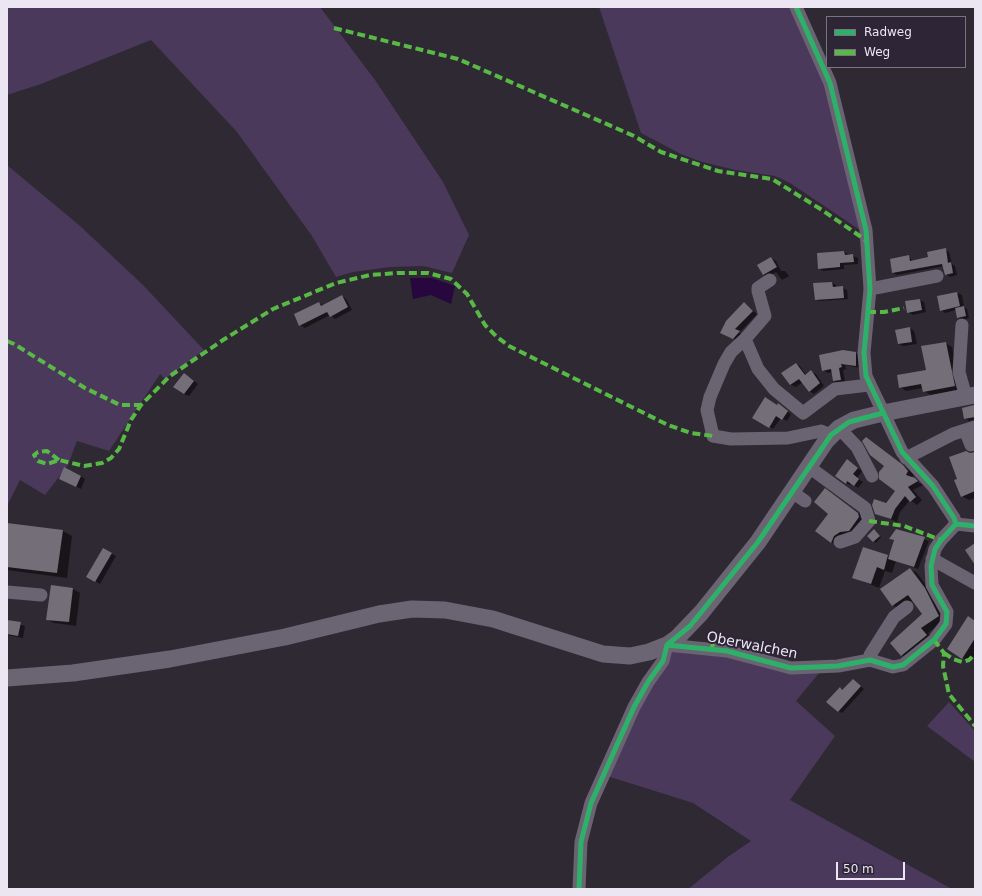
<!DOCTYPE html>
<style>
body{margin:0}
#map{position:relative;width:982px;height:896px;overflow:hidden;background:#2e2932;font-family:"DejaVu Sans",sans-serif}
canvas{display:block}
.frame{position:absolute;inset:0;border:8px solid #ebe6f2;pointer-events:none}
.legend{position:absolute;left:826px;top:16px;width:140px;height:52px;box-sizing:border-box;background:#2e2536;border:1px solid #7a7281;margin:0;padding:5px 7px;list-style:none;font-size:12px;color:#ebe6f2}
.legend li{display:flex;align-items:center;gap:8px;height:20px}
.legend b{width:20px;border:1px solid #7a7281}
.scale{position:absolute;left:836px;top:862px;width:69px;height:18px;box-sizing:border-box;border:2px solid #ebe6f2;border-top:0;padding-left:5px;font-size:12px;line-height:14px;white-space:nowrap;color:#ebe6f2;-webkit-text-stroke:3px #2e2536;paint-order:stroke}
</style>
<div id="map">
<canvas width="982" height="896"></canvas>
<div class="frame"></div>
<ul class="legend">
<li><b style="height:5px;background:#2db169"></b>Radweg</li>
<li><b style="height:5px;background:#58b947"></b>Weg</li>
</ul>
<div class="scale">50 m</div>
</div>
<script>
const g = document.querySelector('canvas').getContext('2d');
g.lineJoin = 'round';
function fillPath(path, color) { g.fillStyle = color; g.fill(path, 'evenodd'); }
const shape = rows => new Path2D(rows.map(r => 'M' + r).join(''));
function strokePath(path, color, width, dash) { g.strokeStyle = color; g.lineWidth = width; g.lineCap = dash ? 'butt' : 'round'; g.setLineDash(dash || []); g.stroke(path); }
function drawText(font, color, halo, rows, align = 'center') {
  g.font = font + ' "DejaVu Sans",sans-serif'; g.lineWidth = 4; g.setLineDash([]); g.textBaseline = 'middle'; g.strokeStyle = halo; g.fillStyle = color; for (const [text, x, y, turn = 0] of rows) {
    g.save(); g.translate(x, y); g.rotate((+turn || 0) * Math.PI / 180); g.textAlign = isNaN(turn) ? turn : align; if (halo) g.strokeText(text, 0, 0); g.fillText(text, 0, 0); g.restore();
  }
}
const green = shape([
 [7,7,320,7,375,80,443,182,469,235,452,273,423,266,390,267,353,272,336,277,312,236,237,132,151,40,41,84,7,95],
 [599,7,796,7,822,66,860,230,790,183,775,176,735,170,699,161,681,154,641,133],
 [7,165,79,225,143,285,204,350,165,379,160,374,109,451,77,441,68,465,45,495,20,480,7,506],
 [674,649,824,667,796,701,835,736,790,800,952,889,688,889,729,856,751,841,693,803,604,775,661,661],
 [949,702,975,731,975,762,927,726]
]);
const water = shape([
 [410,278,432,278,455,286,451,304,431,295,413,299]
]);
const shadow = shape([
 [945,249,949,252,952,264,955,266,957,275,950,277,946,274,944,266,897,275,893,273,891,260,908,256,913,261,929,258],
 [844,252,858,258,858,264,844,265,844,269,823,271,819,268],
 [771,258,776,261,781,271,785,271,789,276,782,280,776,272,768,277,763,274],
 [832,283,836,285,836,288,843,288,847,290,848,299,819,301,816,299],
 [957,293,962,295,964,307,967,309,969,318,962,320,958,317,956,310,945,313,941,310,938,297],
 [342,296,346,299,352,310,335,319,330,315,305,328,300,325,319,303,324,306],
 [920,300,924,302,926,312,913,315,908,312],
 [744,303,757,314,739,333,743,335,738,341,722,332],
 [910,328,914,331,917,344,903,346,899,344],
 [945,343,952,347,961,389,931,395,924,391,923,388,906,391,900,387,927,371],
 [856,353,860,356,860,368,845,365,846,369,843,370,845,382,838,383,834,381,833,372,828,373,823,370],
 [796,364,800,366,806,375,811,372,816,374,824,386,814,394,809,391,803,382,796,387,791,385,783,373],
 [189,377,198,384,189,396,184,394],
 [778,404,791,414,787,421,781,418,773,429,754,417],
 [975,408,975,419,969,421,965,418,963,409],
 [866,438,909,470,914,475,911,478,923,485,913,490,922,500,917,505,910,500,900,512,897,522,876,513,896,491,885,466],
 [966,452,975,453,975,498,969,500,962,496,959,479],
 [851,463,862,471,857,478,863,482,858,488,852,484,850,485,846,483],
 [81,476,85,479,81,489,64,481],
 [832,494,865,518,838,547,816,531,830,514],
 [7,524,63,531,72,536,67,578,7,570],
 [896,530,929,541,918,569,896,561,892,573,885,571,879,588,853,577,863,548,890,557,895,541,890,539],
 [876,531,881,537,876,543,868,536],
 [103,549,116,556,100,584,88,577],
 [910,569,917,573,932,594,946,618,928,633,934,640,909,660,902,655,891,643,923,614,913,600,900,609,893,605],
 [73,589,80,593,76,626,54,623,47,619],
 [7,621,25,626,23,638,7,635],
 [975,622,975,654,970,662,948,649],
 [853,680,864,689,842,713,838,711,840,689,843,690]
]);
const building = shape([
 [946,248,948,263,951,262,953,273,945,275,942,264,892,273,890,259,909,255,910,261,928,257,927,252],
 [844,251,845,255,853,254,854,262,840,263,840,267,818,269,817,253],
 [771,257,777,267,763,275,757,265],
 [832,282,833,287,843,286,844,298,815,300,813,283],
 [957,292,960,306,940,311,937,296],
 [342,295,348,307,330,317,327,312,299,326,294,314,319,302,321,306],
 [920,299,922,310,907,313,905,301],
 [744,302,753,311,735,329,740,331,733,339,720,333,726,321],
 [964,306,966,316,957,318,955,308],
 [910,327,912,342,898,344,895,330],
 [946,342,955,386,923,392,921,384,899,388,897,375,926,370,921,346],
 [843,350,856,352,856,366,841,364,842,367,839,368,841,380,833,381,831,369,822,371,819,355],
 [796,363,805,375,811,370,820,383,809,392,799,379,790,385,781,373],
 [184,373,194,381,184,394,173,387],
 [765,397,777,405,778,403,788,411,782,420,776,416,769,428,752,418],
 [974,405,975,417,964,419,962,408],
 [866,437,903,465,908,471,906,475,915,478,918,481,908,487,916,497,910,502,905,496,895,509,891,519,875,514,872,505,874,499,886,503,895,491,879,479,879,472,884,466,870,455,862,441],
 [966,451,970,453,975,452,975,491,961,497,954,480,957,479,949,457],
 [847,459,858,468,853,474,859,479,854,486,847,481,846,484,835,476],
 [64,467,81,476,76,487,59,479],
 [825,488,858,513,859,517,849,531,840,532,834,536,831,543,815,531,828,514,814,502],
 [7,523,63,530,57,573,7,567],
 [874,529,880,536,873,542,867,536],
 [896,529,925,537,914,567,888,559,894,540,889,539],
 [975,543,975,565,965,550],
 [863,547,888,555,884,570,877,567,871,584,852,578],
 [103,548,112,553,95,582,86,577],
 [910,568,925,588,939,616,921,628,927,635,901,656,890,643,922,614,908,595,892,606,880,589],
 [51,585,73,588,69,622,46,620],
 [968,616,975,621,975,638,962,659,947,649],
 [7,620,21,622,18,636,7,634],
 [853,679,861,686,838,712,826,702,840,687,842,690]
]);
const minor = shape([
 [796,7,830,83,866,230,870,289,864,353,866,376,902,452,933,486,954,518,956,524],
 [770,280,758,288,758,291,765,316,745,339,758,369,774,389,803,413,835,389,869,385],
 [870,289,937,276],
 [962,325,959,372,966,397],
 [745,339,731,352,724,364,710,397,707,410,713,436,731,439,788,438,821,431,831,435],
 [839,428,857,447,872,476],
 [965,430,971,445],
 [906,458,953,434,975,427],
 [809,467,865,508,869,521,855,537,840,542],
 [792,492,805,501],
 [932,559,975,583],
 [7,592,41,595],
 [870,660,870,655,894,617,907,607],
 [579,889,581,842,591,803,634,707,648,682,663,661,667,645,727,651,791,668,838,666,870,660,893,667,903,665,934,640,946,624,947,612,932,585,931,566,935,549,941,540,956,524,975,526]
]);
const major = shape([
 [7,678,73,673,170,659,285,637,379,614,412,609,445,610,493,619,603,654,630,656,649,652,667,645,678,637,701,613,758,542,826,441,839,428,854,420,883,413,975,395]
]);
const quiet = shape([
 [334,28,458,59,634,136,661,152,718,171,772,179,822,210,867,241],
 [868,312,884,312,904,308],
 [7,341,14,344,85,388,120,405,141,405],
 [59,460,47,451,38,452,34,455,38,461,47,464,59,460,84,466,102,463,111,458,119,449,131,420,141,405,170,376,223,340,273,309,336,283,370,275,397,273,428,273,451,279,467,294,485,325,497,337,509,346,668,425,691,433,713,436],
 [869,521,904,526,941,540],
 [934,640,944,653,943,666,949,694,975,726],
 [712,648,714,637],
 [944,653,953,659,962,662,969,660,975,654]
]);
const cycleway = shape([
 [796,7,830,83,866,230,870,289,864,353,866,376,902,452,933,486,954,518,956,524],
 [667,645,727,651,791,668,838,666,870,660,893,667,903,665,934,640,946,624,947,612,932,585,931,566,935,549,941,540,956,524,975,526],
 [667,645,690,626,758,542,831,435,849,422,883,413],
 [579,889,581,842,591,803,634,707,648,682,663,661,667,645]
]);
const streetNames = [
 ["Oberwalchen",752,646,11]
];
fillPath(green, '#4a395b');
fillPath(water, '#27073d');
fillPath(shadow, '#0007');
fillPath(building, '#736e77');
strokePath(minor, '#6a6472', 13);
strokePath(major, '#6b6473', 17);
strokePath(quiet, '#58b947', 4, [8, 4]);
strokePath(cycleway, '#2db169', 5);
drawText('14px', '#ebe6f2', '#2e2536', streetNames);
</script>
